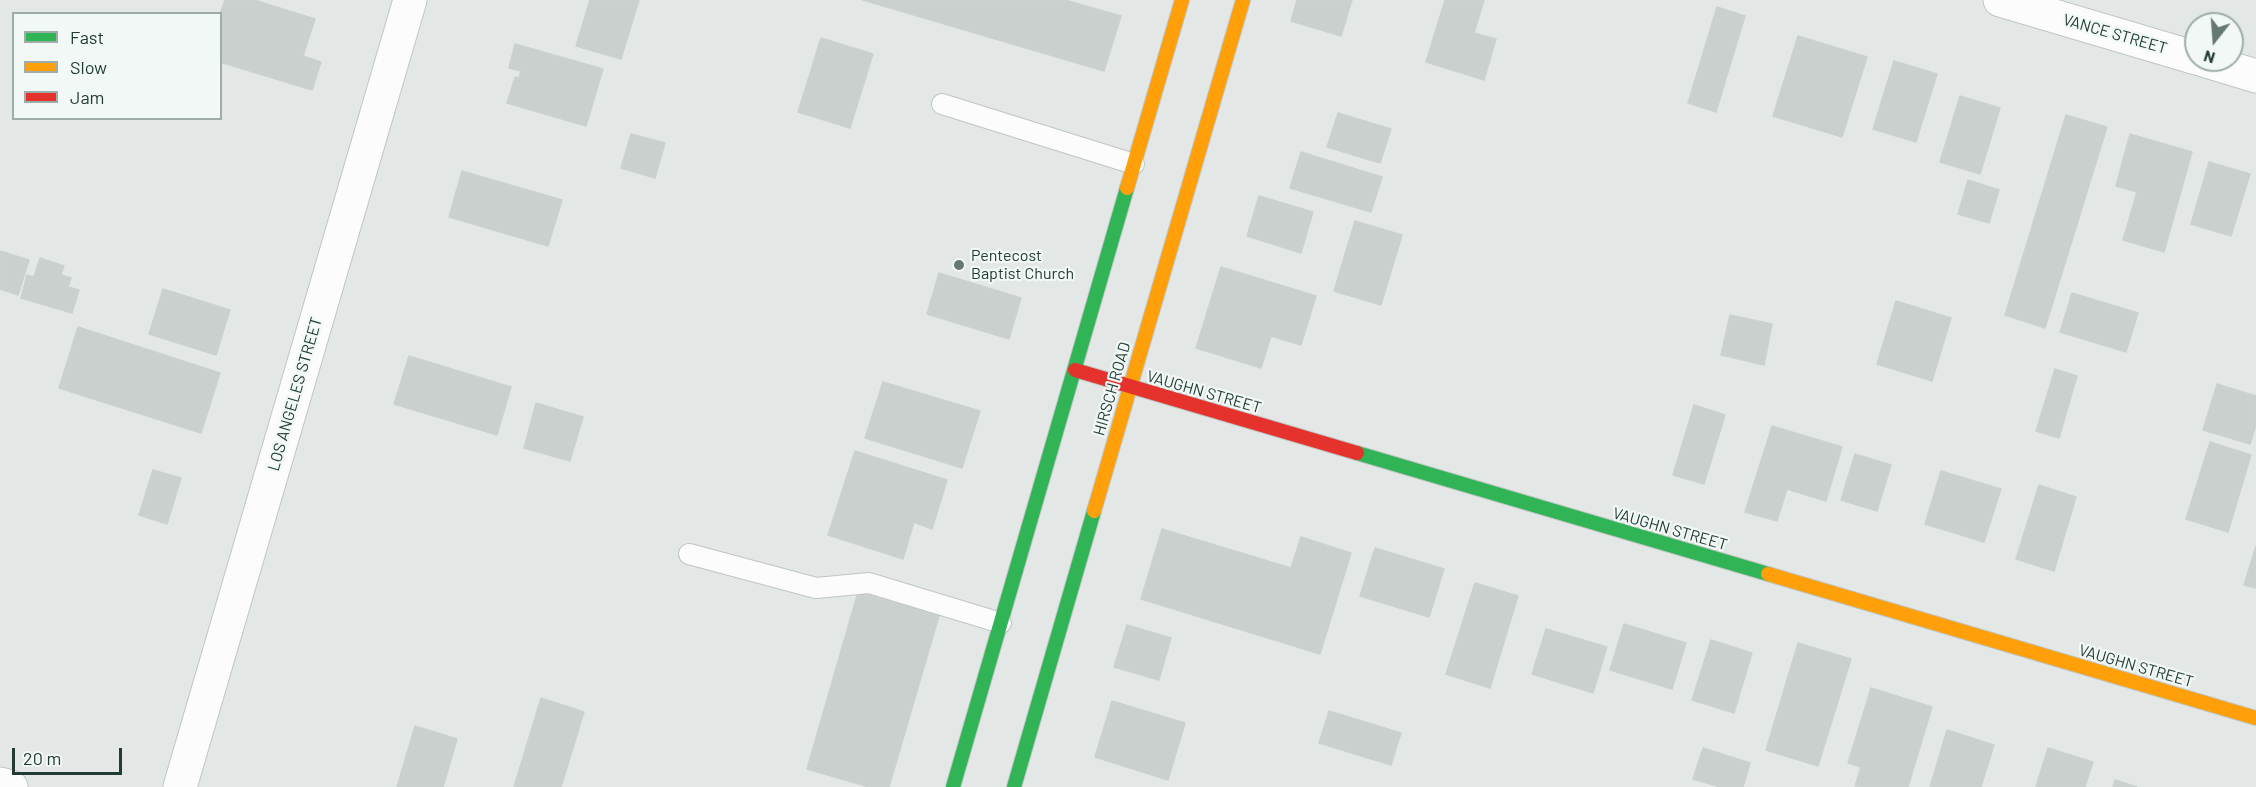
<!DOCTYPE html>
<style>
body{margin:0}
#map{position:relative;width:2256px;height:787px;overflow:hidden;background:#e3e8e6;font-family:Barlow,sans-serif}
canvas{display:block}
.legend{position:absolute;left:12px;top:12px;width:210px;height:108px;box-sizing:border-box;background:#f1f8f5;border:2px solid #9eada9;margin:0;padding:8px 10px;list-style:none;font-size:18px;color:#213c36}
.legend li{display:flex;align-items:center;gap:12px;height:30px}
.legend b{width:30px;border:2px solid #9eada9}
.north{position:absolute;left:2184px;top:12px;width:60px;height:60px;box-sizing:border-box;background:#f1f8f5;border:2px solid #9eada9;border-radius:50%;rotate:197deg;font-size:16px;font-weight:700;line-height:24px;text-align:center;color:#213c36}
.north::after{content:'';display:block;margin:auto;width:21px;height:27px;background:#657874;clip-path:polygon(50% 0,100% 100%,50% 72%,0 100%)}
.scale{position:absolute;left:12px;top:748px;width:110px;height:27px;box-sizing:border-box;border:3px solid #213c36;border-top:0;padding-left:8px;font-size:18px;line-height:21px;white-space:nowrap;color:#213c36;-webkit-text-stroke:4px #f1f8f5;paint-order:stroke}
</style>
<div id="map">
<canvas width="2256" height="787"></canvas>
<ul class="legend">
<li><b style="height:8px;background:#30b455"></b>Fast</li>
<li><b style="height:8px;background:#ff9f0a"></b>Slow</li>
<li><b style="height:8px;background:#e5322d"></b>Jam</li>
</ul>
<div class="north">N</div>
<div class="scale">20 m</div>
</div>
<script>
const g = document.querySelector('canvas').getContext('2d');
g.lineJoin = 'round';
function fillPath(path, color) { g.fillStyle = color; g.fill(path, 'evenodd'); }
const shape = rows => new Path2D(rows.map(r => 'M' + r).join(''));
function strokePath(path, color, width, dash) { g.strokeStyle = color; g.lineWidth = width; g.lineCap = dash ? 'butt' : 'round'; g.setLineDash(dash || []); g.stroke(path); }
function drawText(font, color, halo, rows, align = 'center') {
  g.font = font + ' Barlow,sans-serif'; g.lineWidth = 4.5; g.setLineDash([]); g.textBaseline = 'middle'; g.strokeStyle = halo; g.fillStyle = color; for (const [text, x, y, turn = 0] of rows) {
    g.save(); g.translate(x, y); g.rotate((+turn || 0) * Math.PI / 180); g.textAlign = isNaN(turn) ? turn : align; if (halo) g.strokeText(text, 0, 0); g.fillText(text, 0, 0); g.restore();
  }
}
const building = shape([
 [225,0,254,0,315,19,303,56,321,62,312,90,220,62,220,14,225,0],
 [590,0,639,0,621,59,576,46,590,0],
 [863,0,1065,0,1121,16,1104,71,863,0],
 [1297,0,1352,0,1341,36,1291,21,1297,0],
 [1445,0,1484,0,1474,33,1496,39,1484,80,1426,62,1445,0],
 [1717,7,1745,16,1716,112,1688,103,1717,7],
 [1798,36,1867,57,1842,137,1773,116,1798,36],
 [821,38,873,54,850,128,798,112,821,38],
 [515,44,603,69,586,126,507,103,515,77,519,78,521,71,509,68,515,44],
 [1894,61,1937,74,1916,142,1873,129,1894,61],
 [1960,96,2000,108,1980,174,1940,162,1960,96],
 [1338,113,1391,129,1380,163,1327,147,1338,113],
 [2066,115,2107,127,2045,328,2005,315,2066,115],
 [631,134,665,143,655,178,621,168,631,134],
 [2130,134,2192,152,2164,252,2123,240,2137,192,2116,186,2130,134],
 [1301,152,1382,177,1371,212,1290,188,1301,152],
 [2209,162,2250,174,2231,236,2191,224,2209,162],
 [462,171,562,200,548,246,449,217,462,171],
 [1968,180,1999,190,1989,223,1958,214,1968,180],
 [1259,196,1313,212,1301,253,1247,236,1259,196],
 [1355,221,1402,235,1381,305,1334,291,1355,221],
 [0,251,29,260,18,295,0,289,0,251],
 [40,258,64,266,61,275,71,278,68,287,79,290,72,313,21,298,27,275,34,277,40,258],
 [1221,267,1316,296,1301,345,1271,336,1261,368,1196,348,1221,267],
 [939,273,1021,298,1009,339,927,314,939,273],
 [163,289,230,310,216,355,149,334,163,289],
 [2072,293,2138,313,2126,352,2060,332,2072,293],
 [1896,301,1951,318,1932,381,1877,364,1896,301],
 [1730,315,1772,324,1764,365,1721,355,1730,315],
 [78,327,220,373,201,433,59,388,78,327],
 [409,356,511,387,497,435,394,404,409,356],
 [2055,369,2077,376,2059,438,2036,431,2055,369],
 [883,382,980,411,962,468,865,438,883,382],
 [2217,384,2256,396,2256,425,2250,444,2203,430,2217,384],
 [536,403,583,417,570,461,524,448,536,403],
 [1694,405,1725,415,1704,484,1673,475,1694,405],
 [1772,426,1842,447,1826,501,1787,489,1777,521,1745,512,1772,426],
 [2210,442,2251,455,2228,532,2186,519,2210,442],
 [855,451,947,480,932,529,914,522,903,559,828,535,855,451],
 [1855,454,1891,465,1877,511,1841,500,1855,454],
 [153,470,181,478,167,524,139,515,153,470],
 [1941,471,2001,489,1984,542,1925,524,1941,471],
 [2039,485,2076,497,2054,571,2016,559,2039,485],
 [1162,529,1291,568,1301,537,1351,553,1320,654,1141,599,1162,529],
 [2256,546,2256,588,2244,585,2256,546],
 [1375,548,1444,569,1429,617,1360,596,1375,548],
 [1475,583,1518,596,1490,688,1446,674,1475,583],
 [858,592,939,616,889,787,869,787,807,769,858,592],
 [1624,624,1686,643,1672,689,1610,670,1624,624],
 [1127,625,1171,638,1159,680,1114,667,1127,625],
 [1546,629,1607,647,1593,693,1532,674,1546,629],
 [1711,640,1752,653,1734,713,1692,700,1711,640],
 [1798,643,1851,659,1818,766,1766,750,1798,643],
 [1871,688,1932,707,1908,787,1855,786,1861,767,1848,763,1871,688],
 [541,698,584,712,561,787,514,787,541,698],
 [1112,701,1185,723,1168,780,1095,757,1112,701],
 [1329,711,1401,733,1391,765,1319,743,1329,711],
 [415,726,457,739,443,787,397,787,415,726],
 [1947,730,1994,745,1981,787,1930,787,1947,730],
 [1703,748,1750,763,1743,787,1720,787,1693,779,1703,748],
 [2048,748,2093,762,2085,787,2036,787,2048,748],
 [2115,780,2137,787,2113,787,2115,780]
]);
const lane = shape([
 [942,104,1134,164],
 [689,554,816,588,869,583,1001,623]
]);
const street = shape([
 [2000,0,2196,58],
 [2203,60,2256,76],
 [0,784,11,787],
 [180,787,410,0]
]);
const fast = shape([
 [1357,453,1768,574],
 [953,787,1127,188],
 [1014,787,1094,511]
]);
const slow = shape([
 [1127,188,1182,0],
 [1094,511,1243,0],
 [1768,574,2256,718]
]);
const jam = shape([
 [1075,370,1357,453]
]);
const markers = [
 [959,265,6,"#657874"]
];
const streetNames = [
 ["VANCE STREET",2115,34,16],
 ["HIRSCH ROAD",1112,389,-74],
 ["VAUGHN STREET",1204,392,16],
 ["LOS ANGELES STREET",295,394,-74],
 ["VAUGHN STREET",1670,529,16],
 ["VAUGHN STREET",2136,666,16]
];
const poiNames = [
 ["Pentecost",971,256],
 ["Baptist Church",971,274]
];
fillPath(building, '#cad0ce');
strokePath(building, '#ccd1cf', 1.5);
strokePath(lane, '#c0c5c3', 22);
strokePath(street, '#c0c5c3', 35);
strokePath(fast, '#bfc6c4', 16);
strokePath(slow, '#bfc6c4', 16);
strokePath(jam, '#bfc6c4', 16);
strokePath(lane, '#fbfcfb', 20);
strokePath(street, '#fbfcfb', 33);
strokePath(fast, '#30b455', 14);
strokePath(slow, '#ff9f0a', 14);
strokePath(jam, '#e5322d', 14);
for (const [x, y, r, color] of markers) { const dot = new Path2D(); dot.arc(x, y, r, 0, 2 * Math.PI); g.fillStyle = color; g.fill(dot); strokePath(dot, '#f1f8f5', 2); }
drawText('16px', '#213c36', '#f1f8f5', streetNames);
drawText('16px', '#213c36', '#f1f8f5', poiNames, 'left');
</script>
